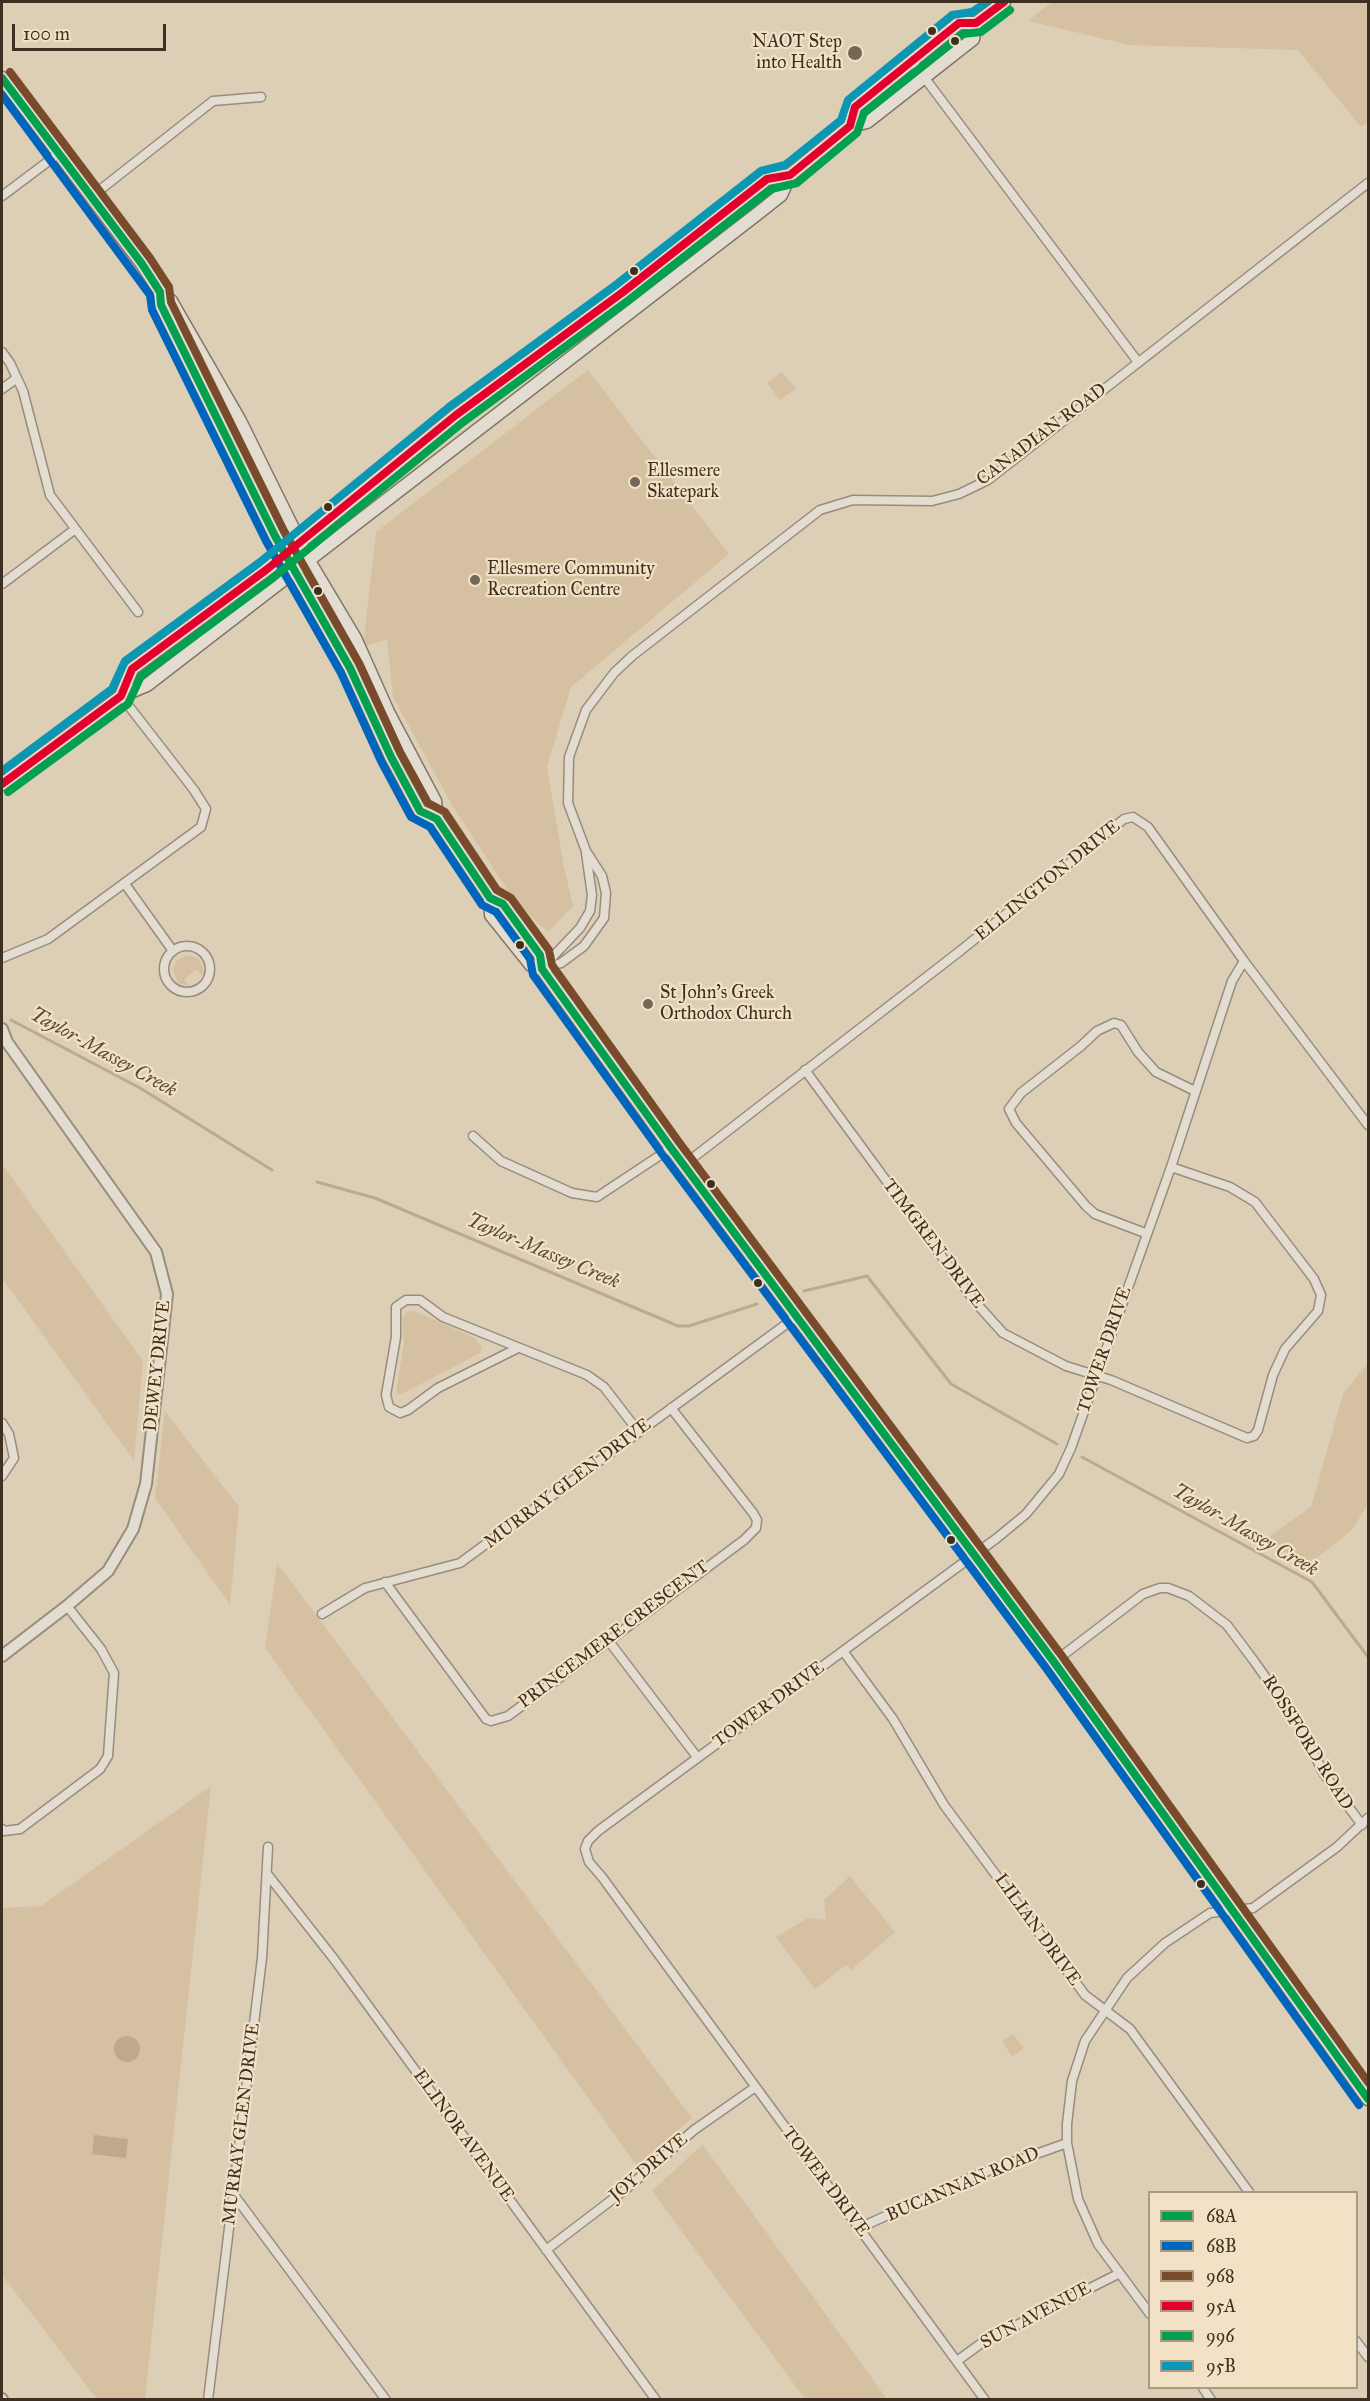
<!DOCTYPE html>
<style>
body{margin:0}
#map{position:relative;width:1370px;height:2401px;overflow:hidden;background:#ddceb6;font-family:"IM FELL Great Primer",serif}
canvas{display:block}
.frame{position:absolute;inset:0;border:3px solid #3d3022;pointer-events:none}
.legend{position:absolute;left:1148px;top:2191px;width:210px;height:198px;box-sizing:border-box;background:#f3e1c5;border:2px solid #aa9a84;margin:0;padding:8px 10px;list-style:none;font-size:18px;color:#3d3022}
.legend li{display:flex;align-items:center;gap:12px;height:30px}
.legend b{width:30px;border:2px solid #aa9a84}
.scale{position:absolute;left:12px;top:24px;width:154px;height:27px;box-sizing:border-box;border:3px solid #3d3022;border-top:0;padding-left:8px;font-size:18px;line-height:21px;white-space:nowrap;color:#3d3022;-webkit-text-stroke:4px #f3e1c5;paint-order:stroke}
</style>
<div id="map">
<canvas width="1370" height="2401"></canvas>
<div class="frame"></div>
<ul class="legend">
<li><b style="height:8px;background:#03a04f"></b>68A</li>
<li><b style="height:8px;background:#0065bd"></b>68B</li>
<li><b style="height:8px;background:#7a4b2a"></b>968</li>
<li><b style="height:8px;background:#e4002b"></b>95A</li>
<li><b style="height:8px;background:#03a04f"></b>996</li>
<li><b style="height:8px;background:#0997b4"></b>95B</li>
</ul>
<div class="scale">100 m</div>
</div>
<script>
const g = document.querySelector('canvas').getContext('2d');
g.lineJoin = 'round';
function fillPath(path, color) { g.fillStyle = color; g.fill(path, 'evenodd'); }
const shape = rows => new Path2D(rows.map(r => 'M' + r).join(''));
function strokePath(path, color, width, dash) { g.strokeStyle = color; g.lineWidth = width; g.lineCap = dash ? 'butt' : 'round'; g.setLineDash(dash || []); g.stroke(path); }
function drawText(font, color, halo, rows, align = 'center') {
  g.font = font + ' "IM FELL Great Primer",serif'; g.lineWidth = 4.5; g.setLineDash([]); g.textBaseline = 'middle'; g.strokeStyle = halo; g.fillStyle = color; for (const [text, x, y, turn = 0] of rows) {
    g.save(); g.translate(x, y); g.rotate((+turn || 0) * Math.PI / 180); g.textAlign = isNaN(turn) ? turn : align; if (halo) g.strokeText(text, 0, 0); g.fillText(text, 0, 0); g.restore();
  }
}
const green = shape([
 [1052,2,1368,2,1368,122,1361,127,1298,50,1130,45,1028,21],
 [588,370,729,554,571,687,547,766,564,867,573,906,548,932,514,900,452,805,393,697,387,640,363,646,376,532],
 [782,372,796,389,780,400,767,383],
 [189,955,200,960,204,972,203,976,197,969,184,979,189,986,178,983,173,970,177,960],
 [2,1164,143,1361,134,1461,2,1278],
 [414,1311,475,1338,482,1348,480,1353,400,1395,396,1392,404,1342,402,1319,407,1312],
 [1368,1363,1368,1504,1352,1530,1311,1563,1261,1542,1311,1507,1343,1394],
 [165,1411,239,1507,230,1605,155,1498],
 [277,1563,692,2118,637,2166,265,1648],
 [211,1786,145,2399,97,2399,2,2275,2,1908,41,1906],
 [850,1876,895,1932,851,1970,846,1965,815,1989,776,1937,808,1918,826,1920,824,1900],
 [1013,2034,1024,2048,1012,2057,1002,2041],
 [703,2144,703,2145,887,2399,805,2399,652,2191]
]);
const water = shape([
 '114 2049a13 13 0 1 1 26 0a13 13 0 1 1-26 0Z',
 [94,2135,128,2139,126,2158,92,2154]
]);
const stream = shape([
 [11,1020,140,1088,272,1170],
 [317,1182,375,1198,678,1326,689,1326,757,1304],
 [804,1291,867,1276,951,1384,1057,1444],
 [1082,1457,1312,1582,1368,1657]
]);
const minor = shape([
 [912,61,1138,362],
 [2,196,58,154],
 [91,197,213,101,261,97],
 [2,352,10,363,23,391,50,495,138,612],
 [2,389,17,378],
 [2,584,74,530],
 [125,884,173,951],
 '164 969a23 23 0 1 1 46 0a23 23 0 1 1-46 0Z',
 [2,958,48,939,201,827,206,809,194,790,121,696],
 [542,968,580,928,590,911,592,895,586,853],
 [542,969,561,963,584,946,604,918,606,893,602,876,586,851,568,803,569,757,586,710,614,673,632,656,820,510,853,500,932,501,959,494,988,480,1368,183],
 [805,1070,976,1303,1003,1333,1066,1366,1111,1380,1247,1438,1254,1436,1258,1430,1273,1375,1285,1349,1318,1311,1321,1295,1314,1279,1255,1202,1230,1187,1171,1167],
 [473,1136,501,1161,572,1193,597,1197,671,1148],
 [685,1164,960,951,1124,819,1133,817,1148,827,1244,961,1368,1125],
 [1145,1233,1095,1214,1086,1206,1016,1123,1009,1109,1021,1093,1081,1046,1097,1031,1114,1023,1121,1025,1138,1052,1156,1072,1195,1091],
 [518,1348,438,1388,408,1410,400,1413,389,1407,386,1395,396,1337,396,1307,406,1300,420,1300,443,1317,587,1375,604,1387,638,1431],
 [2,1423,9,1434,14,1458,2,1476],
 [385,1582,486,1719,491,1721,508,1716,744,1540,756,1528,757,1520,753,1513,671,1408],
 [322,1614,365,1588,460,1563,796,1317],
 [608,1640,697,1757],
 [843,1651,893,1719,944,1805,1085,1995,1130,2029,1249,2192],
 [1054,1662,1143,1594,1160,1588,1168,1588,1189,1596,1227,1625,1254,1661,1300,1726,1324,1774,1362,1825],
 [2,1829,4,1831,20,1829,100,1769,108,1756,114,1673,101,1649,67,1606],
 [268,1875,334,1959,656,2400],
 [234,2195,386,2400],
 [859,2228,977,2175,1067,2143],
 [546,2250,626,2189,694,2130,754,2088],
 [1150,2314,1098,2244,1078,2199,1067,2143,1067,2124,1072,2081,1085,2041,1127,1978,1165,1943,1210,1913,1253,1908,1337,1847,1368,1818],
 [1356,2341,1368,2357],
 [957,2361,983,2342,1118,2274],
 [1203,2388,1211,2400],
 [208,2400,262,1958,268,1847],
 [985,2400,602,1877,589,1862,585,1849,588,1841,598,1831,997,1538,1026,1514,1059,1474,1071,1448,1171,1167,1232,981,1244,961]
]);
const tertiary = shape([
 [2,1029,7,1042,156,1252,167,1294,146,1484,133,1529,108,1571,67,1606,2,1656],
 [2,2399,2,2400]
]);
const secondary = shape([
 [2,78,142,264,160,292,171,301,240,421,309,561,355,638,388,712,435,801,437,819,490,898,491,915,531,965,542,969],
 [850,126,855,107,959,23,976,23,1004,2],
 [160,292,161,305,275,536,350,668,391,757,420,811,437,819],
 [121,696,132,669,266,570,456,415,623,292,767,179,790,175],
 [2,784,121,696,147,685,757,214,781,195,790,175,850,126,867,122,973,39,976,23],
 [490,898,503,904,540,955,542,969,671,1148,1054,1662,1368,2099]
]);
const bus1 = shape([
 [2,78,142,264,160,292,161,305,275,536,350,668,391,757,420,811,437,819,490,898,503,904,540,955,542,969,671,1148,1054,1662,1368,2099]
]);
const bus2 = shape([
 [2,95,150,295,152,310,266,541,341,673,381,761,411,817,430,827,482,905,496,912,530,959,533,975,662,1154,1046,1668,1359,2105]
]);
const bus3 = shape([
 [10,72,150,258,169,287,171,302,284,531,359,663,400,752,428,803,445,812,497,890,511,898,549,950,552,965,679,1142,1062,1656,1368,2082]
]);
const bus4 = shape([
 [2,784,121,696,132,669,266,570,456,415,623,292,767,179,790,175,850,126,855,107,959,23,976,23,1004,2]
]);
const bus5 = shape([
 [8,792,128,704,141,676,273,578,462,423,629,300,771,189,797,183,857,133,864,113,963,34,981,32,1010,10]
]);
const bus6 = shape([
 [2,771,112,689,125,661,260,562,449,407,617,284,761,171,785,165,841,120,848,100,952,15,972,12,987,2]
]);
const markers = [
 [932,31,5,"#3d3022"],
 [955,41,5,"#3d3022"],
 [855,53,8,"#756756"],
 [634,271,5,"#3d3022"],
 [635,482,6,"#756756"],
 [328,507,5,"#3d3022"],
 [475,580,6,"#756756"],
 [318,591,5,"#3d3022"],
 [520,945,5,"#3d3022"],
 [648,1004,6,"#756756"],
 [711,1184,5,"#3d3022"],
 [758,1283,5,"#3d3022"],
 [951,1540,5,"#3d3022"],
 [1201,1884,5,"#3d3022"]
];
const poiNames = [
 ["NAOT Step",842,43,"right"],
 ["into Health",842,64,"right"],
 ["Ellesmere",647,472],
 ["Skatepark",647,493],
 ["Ellesmere Community",487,570],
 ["Recreation Centre",487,591],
 ["St John's Greek",660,994],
 ["Orthodox Church",660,1015]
];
const streetNames = [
 ["CANADIAN ROAD",1042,435,-37],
 ["ELLINGTON DRIVE",1048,881,-39],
 ["TIMGREN DRIVE",933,1244,53],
 ["TOWER DRIVE",1105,1350,-71],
 ["DEWEY DRIVE",158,1366,-84],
 ["MURRAY GLEN DRIVE",568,1484,-37],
 ["PRINCEMERE CRESCENT",614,1635,-37],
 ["TOWER DRIVE",769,1705,-36],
 ["ROSSFORD ROAD",1307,1743,58],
 ["LILIAN DRIVE",1037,1930,54],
 ["MURRAY GLEN DRIVE",242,2124,-83],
 ["ELINOR AVENUE",463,2136,54],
 ["JOY DRIVE",649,2168,-40],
 ["TOWER DRIVE",825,2182,53],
 ["BUCANNAN ROAD",963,2185,-23],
 ["SUN AVENUE",1036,2316,-28]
];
const waterNames = [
 ["Taylor-Massey Creek",103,1053,29],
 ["Taylor-Massey Creek",543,1252,23],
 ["Taylor-Massey Creek",1245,1531,30]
];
fillPath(green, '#d5c1a1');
fillPath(water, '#beaa8b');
strokePath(stream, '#beaa8b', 3);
strokePath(minor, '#978d7d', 11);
strokePath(tertiary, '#978d7d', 14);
strokePath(secondary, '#80776a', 15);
strokePath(minor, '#e3dcd0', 8);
strokePath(tertiary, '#e3dcd0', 10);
strokePath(secondary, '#e3dcd0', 12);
strokePath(bus1, '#03a04f', 8);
strokePath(bus2, '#0065bd', 8);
strokePath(bus3, '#7a4b2a', 8);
strokePath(bus4, '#e4002b', 8);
strokePath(bus5, '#03a04f', 8);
strokePath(bus6, '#0997b4', 8);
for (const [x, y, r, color] of markers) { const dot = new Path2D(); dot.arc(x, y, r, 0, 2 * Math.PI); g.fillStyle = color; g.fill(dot); strokePath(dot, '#f3e1c5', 2); }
drawText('18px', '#3d3022', '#f3e1c5', poiNames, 'left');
drawText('18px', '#3d3022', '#f3e1c5', streetNames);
drawText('italic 20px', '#5a4a38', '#f3e1c5', waterNames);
</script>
